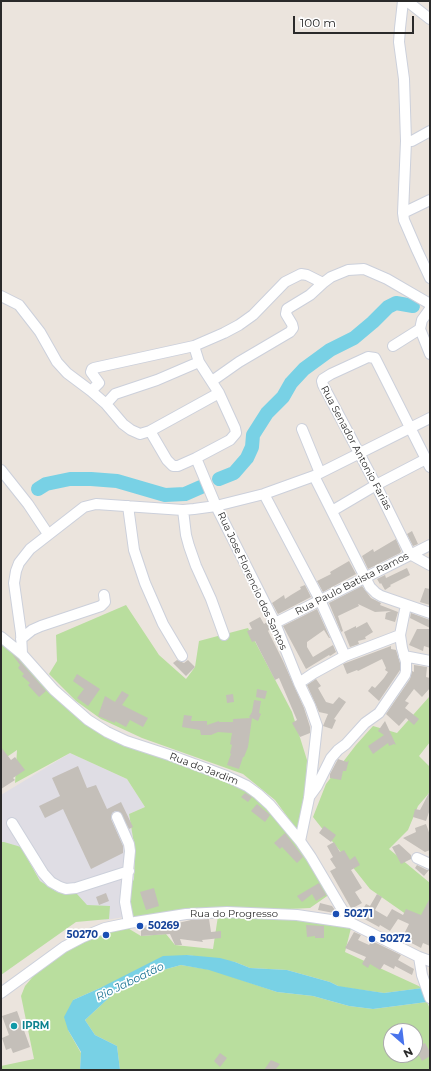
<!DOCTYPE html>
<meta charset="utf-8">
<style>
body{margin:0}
#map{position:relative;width:431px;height:1071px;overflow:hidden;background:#ebe4dd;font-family:Montserrat,sans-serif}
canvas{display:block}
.frame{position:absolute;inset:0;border:2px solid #2a2a2a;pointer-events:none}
.north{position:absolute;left:383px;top:1023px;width:40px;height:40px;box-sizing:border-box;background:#fff;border:1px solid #aaa;border-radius:50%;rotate:152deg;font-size:11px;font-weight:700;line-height:16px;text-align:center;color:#2a2a2a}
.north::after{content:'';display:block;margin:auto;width:14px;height:18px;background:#4974ec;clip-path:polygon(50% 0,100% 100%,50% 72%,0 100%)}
.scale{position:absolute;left:293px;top:16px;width:121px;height:18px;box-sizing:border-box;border:2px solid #2a2a2a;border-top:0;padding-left:5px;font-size:12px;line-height:14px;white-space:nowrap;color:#2a2a2a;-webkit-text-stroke:3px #fff;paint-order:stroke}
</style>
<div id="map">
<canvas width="431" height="1071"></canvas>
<div class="frame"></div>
<div class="north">N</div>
<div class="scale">100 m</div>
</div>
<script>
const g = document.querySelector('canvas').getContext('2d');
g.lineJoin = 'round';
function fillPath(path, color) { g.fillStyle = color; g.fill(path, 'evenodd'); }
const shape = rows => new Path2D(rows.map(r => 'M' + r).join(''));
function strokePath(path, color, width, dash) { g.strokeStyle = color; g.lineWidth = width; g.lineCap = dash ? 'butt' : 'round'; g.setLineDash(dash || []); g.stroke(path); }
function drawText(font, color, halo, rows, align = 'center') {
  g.font = font + ' Montserrat,sans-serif'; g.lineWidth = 3.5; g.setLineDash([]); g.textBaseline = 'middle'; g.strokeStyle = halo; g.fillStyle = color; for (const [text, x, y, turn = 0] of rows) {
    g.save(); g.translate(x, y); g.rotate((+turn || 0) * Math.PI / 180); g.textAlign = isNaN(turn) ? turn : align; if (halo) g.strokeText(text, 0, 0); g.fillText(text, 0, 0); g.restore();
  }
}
const industrial = shape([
 [70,753,127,779,145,807,129,814,135,850,134,879,121,905,124,917,106,920,90,915,59,900,40,881,21,847,1,842,1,795]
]);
const green = shape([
 [126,605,159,655,186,679,195,667,199,641,248,628,292,712,307,760,305,798,298,831,275,800,243,774,142,738,101,719,76,701,49,674,57,661,56,635],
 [1,641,89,724,243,788,272,811,309,858,330,894,310,908,124,917,121,905,134,879,135,850,129,814,145,807,127,779,70,753,15,783,17,750,1,761],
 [429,697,430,698,430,742,419,756,430,767,430,792,418,806,408,830,389,849,430,883,430,931,370,889,313,817,326,784,356,745,373,726,397,733],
 [1,842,4,842,21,847,40,881,57,892,77,894,87,905,110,906,109,919,76,922,1,975],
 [218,916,303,919,351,928,345,952,423,988,384,993,340,987,330,982,287,970,250,968,235,962,187,955,100,988,73,1000,68,1030,81,1053,80,1070,1,1070,1,1066,34,1059,21,996,25,986,36,973,83,939,126,927,141,936,166,934,175,945,213,949],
 [181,965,212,970,277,992,313,996,349,1006,373,1009,427,1002,430,1009,430,1070,120,1070,117,1046,95,1035,85,1020,113,994,159,971],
 [391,1031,415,1031,415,1055,391,1055]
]);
const water = shape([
 [187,955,220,958,235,962,250,968,287,970,330,982,338,986,384,993,430,987,427,1002,373,1009,349,1006,313,996,277,992,209,970,181,965,159,971,113,994,85,1020,95,1035,117,1046,120,1070,80,1070,81,1052,68,1030,64,1017,73,1000,100,988,163,956]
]);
const river = shape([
 [219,479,234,473,247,458,252,447,253,435,267,413,283,397,291,383,304,369,330,350,354,338,373,322,388,307,396,303,413,306],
 [38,489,46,484,70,479,91,479,117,481,165,495,185,494,201,487]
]);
const building = shape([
 [412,531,418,544,413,546,407,534],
 [396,539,401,551,400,553,368,569,362,556,373,549,374,552],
 [349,561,356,574,323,592,317,581,331,574,330,572],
 [407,568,410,575,390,585,391,586,385,590,381,583,380,584,377,579,385,575,386,578],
 [305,585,311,597,278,614,272,603,284,595,285,599,291,595,301,589,300,587],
 [362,586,371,598,381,603,380,605,398,612,395,622,385,619,386,613,391,611,375,612,358,604,359,606,338,616,343,631,341,632,329,603],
 [425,588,430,589,430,605,420,602],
 [317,609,330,638,329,638,324,630,307,642,307,647,313,657,333,645,336,652,330,656,329,655,306,669,283,626],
 [411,613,430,620,430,628,410,618],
 [260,617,264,624,267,622,269,626,270,629,268,631,283,661,304,708,310,727,310,733,300,737,292,723,297,720,279,678,275,680,255,641,252,642,247,631,252,629,249,623],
 [367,622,373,632,365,637,366,639,358,641,359,644,350,647,344,632,356,626,356,628],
 [417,629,430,629,430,648,424,646,423,651,409,645],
 [391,646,391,649,396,650,400,663,400,670,379,701,368,691,372,686,375,688,384,678,388,672,385,670,386,668,382,659,358,671,357,670,347,674,343,664],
 [12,654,18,659,46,691,39,697,28,685,30,683,22,676,24,674,18,668,20,665],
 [177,660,184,663,188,660,195,667,186,676,173,663],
 [414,665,427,667,426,677,430,678,430,688,422,697,414,689,405,701,409,703,405,708,419,719,414,725,406,718,399,726,386,714,410,679,412,671,414,672],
 [77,674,100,689,88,706,77,698,84,689,73,681],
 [316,679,321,686,318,688,326,702,333,704,339,697,346,702,334,719,336,720,332,729,323,726,328,714,319,712,307,685],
 [257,689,267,691,265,699,256,697],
 [122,691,129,695,122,705,148,718,143,727,130,720,126,727,115,721,115,723,98,716,105,696,115,702],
 [233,694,234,702,227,703,226,695],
 [254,700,261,701,259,713,261,714,258,721,252,718,248,747,244,757,243,757,239,769,227,765,231,754,230,753,232,745,230,744,232,733,218,732,211,735,201,735,200,730,182,727,184,715,192,716,191,721,207,721,207,725,219,721,219,722,233,722,233,719,251,718,249,717,252,712],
 [385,721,396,745,394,744,389,746,388,743,373,754,368,746,384,735,378,731],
 [1,747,11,760,15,757,25,770,13,778,15,780,1,789],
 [338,759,347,762,349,760,346,771,343,771,341,780,330,778,330,774],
 [78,766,87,788,96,785,107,809,121,802,133,827,129,829,120,812,115,811,112,813,111,819,123,846,123,853,91,869,63,809,45,818,39,806,60,796,52,778],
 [430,791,430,809,426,821,413,817,415,809,420,810],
 [245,793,252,797,248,802,241,797],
 [257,804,270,815,265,822,251,811],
 [426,824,430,835,430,850,425,852,403,838,416,832,415,828],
 [324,826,336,835,331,842,319,833],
 [285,833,303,857,297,863,282,847,280,849,274,843],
 [334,842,340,852,344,850,350,860,355,856,360,865,351,870,362,888,355,892,362,903,353,908,351,908,330,871,336,868,330,859,333,857,327,846],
 [399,844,411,855,411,859,401,864,392,847],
 [417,865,427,870,429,870,424,876,415,868],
 [319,883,326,895,316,901,312,894,302,902,297,896],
 [154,888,159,906,146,910,140,892],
 [106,893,109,901,99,905,96,897],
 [377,894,382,897,375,910,387,917,392,909,403,915,406,909,421,915,430,898,430,946,423,943,421,948,402,938,409,924,398,919,390,931,380,925,379,927,359,916,366,904,370,906],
 [320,903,332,906,335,910,334,913,318,910],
 [209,919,211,932,221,931,221,938,202,940,203,942,180,939,182,945,175,945,170,934,141,936,141,928,165,924,165,926,191,920],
 [306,925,324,926,324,938,315,938,315,936,307,937],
 [354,932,361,935,358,940,369,945,372,941,401,955,398,960,414,969,412,975,395,966,394,969,384,964,380,970,370,964,368,968,362,964,366,957,345,948],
 [17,1011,30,1047,13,1053,11,1048,6,1050,2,1038,9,1035,2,1016],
 [425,1043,430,1052,430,1056,422,1061,415,1048],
 [220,1053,227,1058,220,1067,214,1061],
 [271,1060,280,1064,275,1070,264,1070]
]);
const minor = shape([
 [407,1,430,19],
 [406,141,412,141,430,131],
 [430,200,403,213,404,220,417,250,430,278],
 [403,213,406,141,404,79,399,42,400,28,403,1],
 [1,296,19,305,40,332,57,362,67,373,91,391,106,404,123,424,131,430,140,434,150,431,167,460,173,466,178,466,196,458],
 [430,309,422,320,420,329,430,354],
 [194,346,224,333,239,325,253,315,285,282,301,274,307,275,323,283],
 [393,346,420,329],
 [212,381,239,362,290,332,293,328,292,324,286,314,287,309,310,295,323,283,331,277,348,270,364,269,387,279,430,304],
 [91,391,99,383,91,372,92,369,94,368,194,346,199,362,219,393,235,428,236,433,230,440,196,458,216,506,275,623,299,683,310,706,317,726,309,798,300,841],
 [106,404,115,394,157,380,199,362],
 [302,429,320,473],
 [150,431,219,393],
 [430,467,375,358,368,357,331,374,323,379,322,381,323,385,376,485,410,554,430,565],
 [1,470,28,504,48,534],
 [314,476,370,587,376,593,381,596,430,613],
 [264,494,320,600,345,656],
 [128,506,134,550,145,583,163,624,182,656],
 [183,510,186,535,189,546,196,566,211,599,224,635],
 [332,511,376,485,426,459],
 [275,623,430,545],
 [1,637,22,654,54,690,88,720,107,732,126,741,172,756,226,776,247,786,258,794,270,805,300,841,311,857,340,906,351,923],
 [21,639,32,630,41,626,101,606,105,602,104,595],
 [22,654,21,633,14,583,16,571,19,563,30,549,84,507,96,504,183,510,194,509,216,506,264,494,314,476,430,418],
 [404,656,430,661],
 [299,683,314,673,345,656,400,635],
 [309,797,317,786,331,758,338,750,346,744,365,723,379,713,405,675,406,671,406,662,402,648,400,635,406,605],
 [117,817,129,844,130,851,125,902,129,923],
 [12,823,43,873,51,882,60,887,66,889,76,888,129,871],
 [417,858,430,864],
 [419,957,422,975,430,998],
 [1,993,64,947,83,937,105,928,129,923,186,914,227,912,297,915,351,923,419,957,430,961]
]);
const markers = [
 [336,914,4,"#1a4fb4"],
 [140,926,4,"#1a4fb4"],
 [106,935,4,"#1a4fb4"],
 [372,939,4,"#1a4fb4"],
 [14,1026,4,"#0f9aa8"]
];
const streetNames = [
 ["Rua Senador Antonio Farias",356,448,62],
 ["Rua Jose Florencio dos Santos",252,581,65],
 ["Rua Paulo Batista Ramos",352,584,-27],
 ["Rua do Jardim",204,769,21],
 ["Rua do Progresso",234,914]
];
const transitNames = [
 ["50271",344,914],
 ["50269",148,926],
 ["50270",98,935,"right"],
 ["50272",380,939]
];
const cultureNames = [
 ["IPRM",22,1026]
];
const waterNames = [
 ["Rio Jaboatão",130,982,-26]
];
fillPath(industrial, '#dfdde4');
fillPath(green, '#b9de9e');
fillPath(water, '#78d1e5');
strokePath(river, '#78d1e5', 14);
fillPath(building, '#c4bfb9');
strokePath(minor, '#ccd0db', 12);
strokePath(minor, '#fff', 10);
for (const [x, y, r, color] of markers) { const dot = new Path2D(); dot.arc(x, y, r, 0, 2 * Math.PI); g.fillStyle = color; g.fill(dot); strokePath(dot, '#fff', 1.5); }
drawText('10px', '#2a2a2a', '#fff', streetNames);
drawText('bold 10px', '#164399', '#fff', transitNames, 'left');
drawText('bold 10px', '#0d838f', '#fff', cultureNames, 'left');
drawText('italic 11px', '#177191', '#fff', waterNames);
</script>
